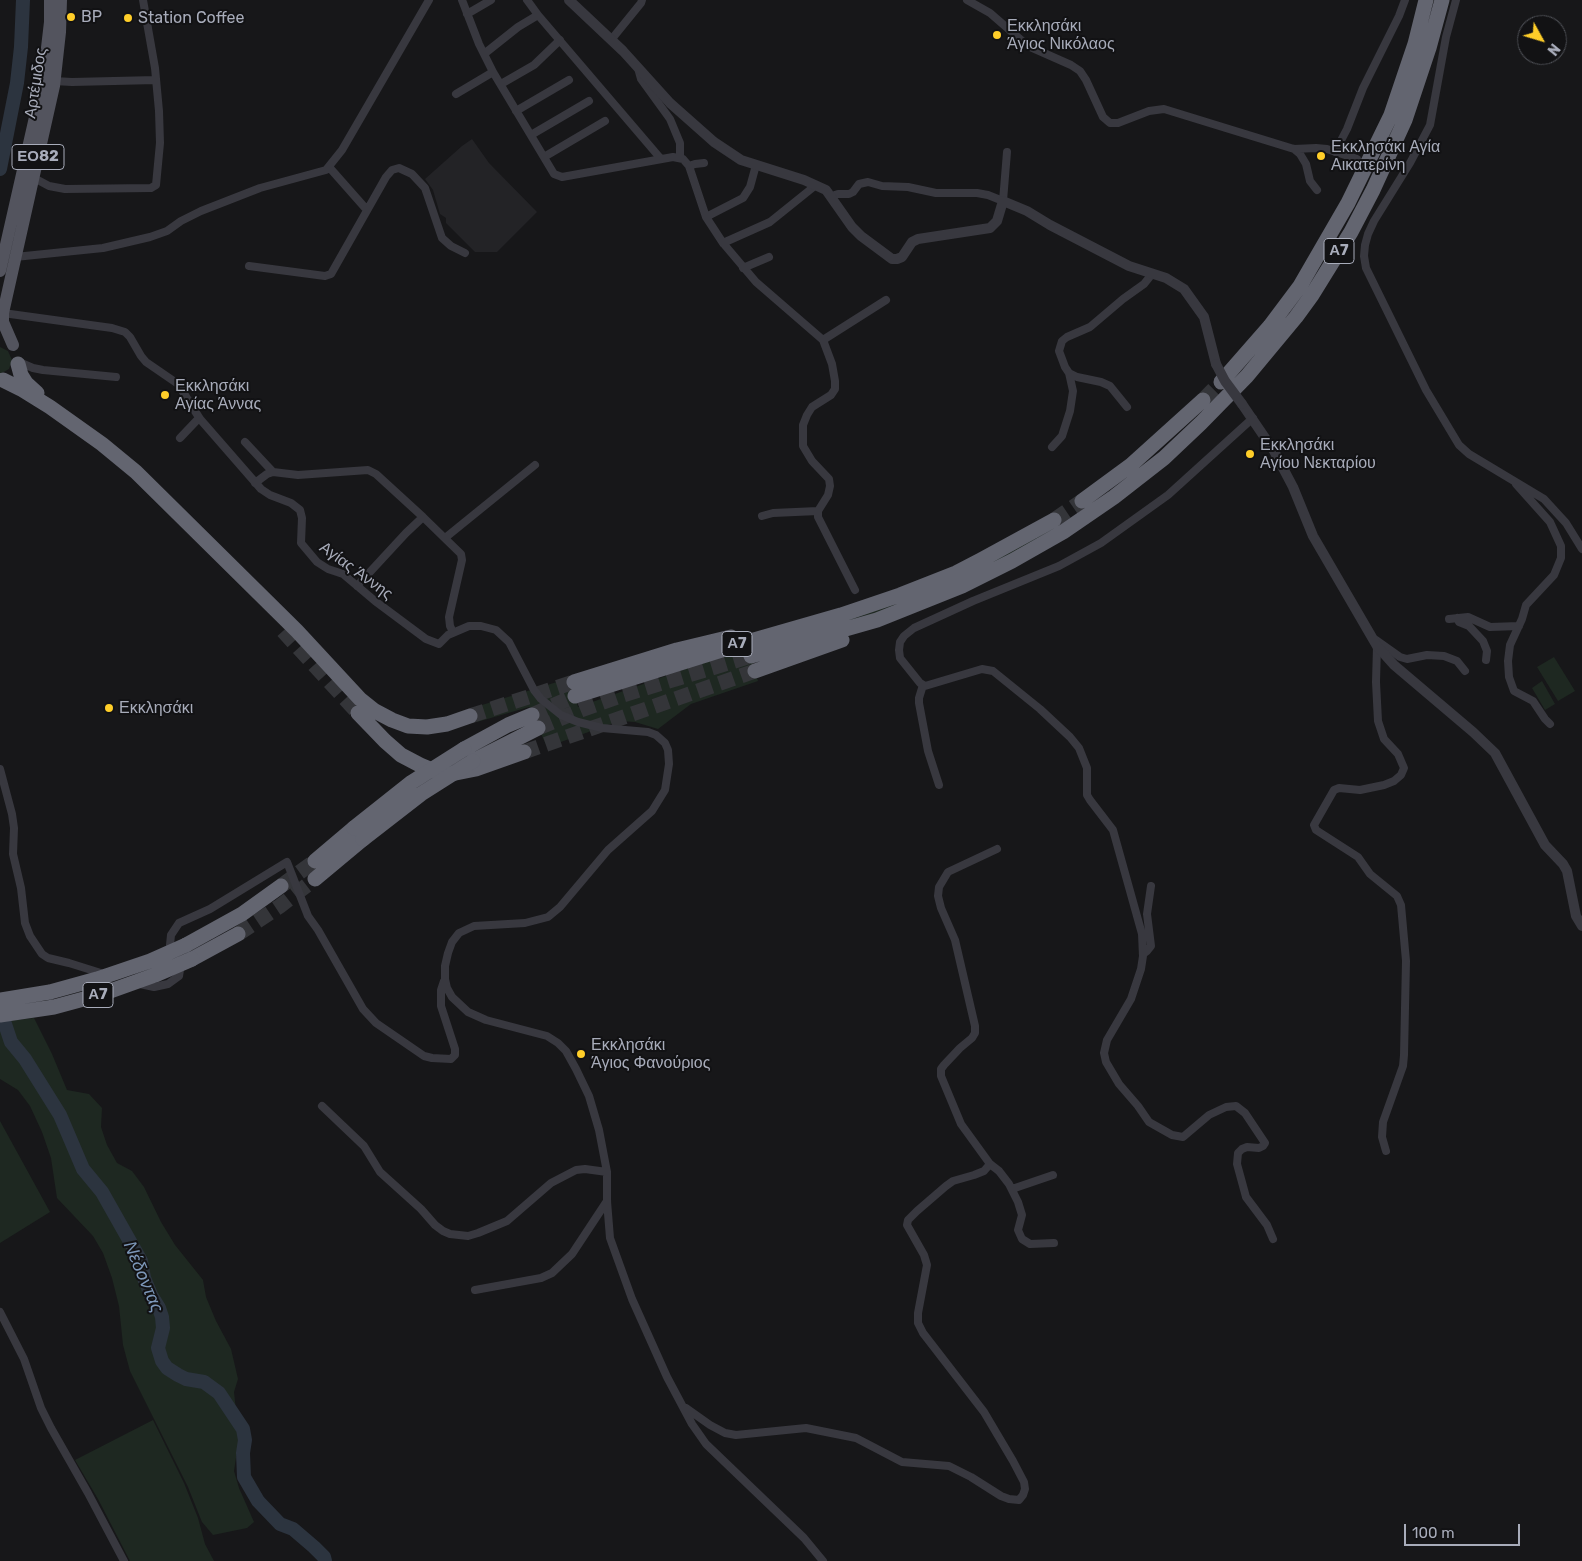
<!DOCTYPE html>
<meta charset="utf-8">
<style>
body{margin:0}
#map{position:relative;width:1582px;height:1561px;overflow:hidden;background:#171719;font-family:Rubik,sans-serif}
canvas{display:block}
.north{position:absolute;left:1517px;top:15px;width:50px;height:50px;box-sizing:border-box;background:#121214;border:1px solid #4e5056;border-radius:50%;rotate:129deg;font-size:14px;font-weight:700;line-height:20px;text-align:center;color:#a8acba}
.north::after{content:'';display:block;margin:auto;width:18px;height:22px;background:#ffce29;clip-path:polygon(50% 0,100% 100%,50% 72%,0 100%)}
.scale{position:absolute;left:1404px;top:1524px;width:116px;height:22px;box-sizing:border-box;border:2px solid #a8acba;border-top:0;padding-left:6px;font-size:15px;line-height:18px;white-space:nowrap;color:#a8acba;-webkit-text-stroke:4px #121214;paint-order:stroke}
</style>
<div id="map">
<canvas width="1582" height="1561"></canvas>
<div class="north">N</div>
<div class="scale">100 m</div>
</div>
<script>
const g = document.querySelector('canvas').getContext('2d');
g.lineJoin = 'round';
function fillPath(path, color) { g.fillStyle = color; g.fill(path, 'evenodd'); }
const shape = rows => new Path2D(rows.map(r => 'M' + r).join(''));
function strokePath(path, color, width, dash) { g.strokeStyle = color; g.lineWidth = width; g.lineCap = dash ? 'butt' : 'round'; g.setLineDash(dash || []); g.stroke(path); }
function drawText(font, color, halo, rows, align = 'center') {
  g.font = font + ' Rubik,sans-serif'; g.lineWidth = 4; g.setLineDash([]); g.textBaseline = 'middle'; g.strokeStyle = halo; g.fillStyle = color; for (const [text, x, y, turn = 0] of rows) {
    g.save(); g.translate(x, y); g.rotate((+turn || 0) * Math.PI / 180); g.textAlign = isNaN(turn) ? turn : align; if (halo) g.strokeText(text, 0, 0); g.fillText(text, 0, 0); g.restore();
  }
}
const built = shape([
 [472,139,489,163,537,212,497,252,475,252,446,223,446,218,440,214,433,190,425,179,462,146]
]);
const green = shape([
 [0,347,8,351,12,360,9,369,0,374],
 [1058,523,1061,527,1011,556,875,614,749,651,758,681,691,704,658,729,635,722,619,721,547,747,529,707,477,722,472,708,570,678,578,707,748,647,842,621],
 [1554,657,1575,691,1558,701,1537,667],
 [1542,681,1555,704,1545,710,1532,688],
 [34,1018,52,1054,67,1090,89,1094,102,1108,101,1127,107,1145,117,1163,132,1171,144,1187,161,1222,175,1245,203,1280,206,1297,216,1321,231,1349,238,1379,234,1392,239,1438,234,1471,239,1488,254,1522,247,1528,213,1535,202,1522,188,1487,130,1371,123,1345,119,1306,112,1278,103,1253,93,1236,57,1198,51,1158,42,1132,30,1106,18,1090,0,1079,0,1022],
 [0,1121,50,1212,0,1243],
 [153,1420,184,1483,198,1518,205,1544,214,1561,130,1561,98,1499,75,1460]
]);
const river = shape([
 [0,169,17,83,21,47,23,0],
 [0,1009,11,1042,25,1059,60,1115,83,1169,102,1192,141,1261,144,1278,151,1295,159,1308,162,1317,163,1328,158,1348,162,1361,167,1368,178,1375,186,1379,204,1382,219,1393,243,1429,245,1440,243,1453,244,1477,258,1501,280,1524,293,1529,314,1547,324,1557,325,1561]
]);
const motorwayTunnel = shape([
 [1203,400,1221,382],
 [1054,520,1082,501],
 [283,631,358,713],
 [532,715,575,696],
 [470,716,574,682],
 [538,728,581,710,623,695,751,656],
 [524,752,755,671],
 [281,886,315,861],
 [238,934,280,906,315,879]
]);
const minor = shape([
 [462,0,479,44,493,72,554,174,562,177,673,157,683,159,689,166,706,217,723,243,756,282,823,340,832,364,835,381,835,389,831,395,812,407,807,415,803,425,803,446,812,461,829,479,830,486,828,495,818,511,818,517,855,590],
 [527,0,538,15,661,159],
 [967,0,990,13,1028,46,1071,65,1080,71,1086,80,1103,117,1110,123,1118,123,1149,111,1164,109,1294,149,1316,148,1327,149,1357,159],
 [1456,0,1446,37,1430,125,1410,163,1374,221,1368,234,1365,245,1364,256,1366,268,1426,390,1459,445,1469,454,1544,499,1566,523,1582,549],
 [467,14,491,0],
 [611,40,641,3,642,0],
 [484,54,518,27,538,15],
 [638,68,641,79,670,119,680,143,680,158],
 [54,81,72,82,156,80],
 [501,84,534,65,560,40],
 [456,94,493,72],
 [516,111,569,80],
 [531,135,589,101],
 [1294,149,1300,154,1306,164,1310,181,1317,190],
 [1335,152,1347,129,1363,88,1399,16,1405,0],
 [544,157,605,121],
 [689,166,695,164,704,163],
 [329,167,367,210],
 [34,178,49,186,65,189,151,188,156,185,160,143,159,111,155,68,143,0],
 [832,196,838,194,849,194,853,192,859,184,868,182,882,186,908,187,936,193,977,193,988,195,1003,201,1007,152],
 [706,217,743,198,750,187,756,165],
 [723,243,770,222,816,185],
 [15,257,103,248,150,237,167,231,181,221,201,211,260,188,326,170,342,150,429,0],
 [249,266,325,276,331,274,386,177,392,170,399,168,412,174,425,188,442,238,451,246,465,253],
 [743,268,769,257],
 [3,313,112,328,125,332,130,337,141,356,146,362,178,384,200,419,261,489,270,495,291,503,300,510,302,518,301,543,317,562,328,569,343,574,375,601,426,639,439,644,448,635,469,626,481,626,496,630,509,642,534,690,541,699,561,715,578,722,602,728,648,732,656,735,665,743,668,750,669,764,665,790,652,811,608,850,560,907,548,917,525,923,474,926,459,933,452,942,448,953,445,966,445,979,447,988,452,997,468,1012,486,1020,547,1036,558,1043,566,1051,576,1069,589,1096,599,1130,607,1172,607,1201,610,1238,632,1299,667,1377,692,1424,706,1444,804,1538,823,1561],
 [823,340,886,300],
 [19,362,33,368,43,370,116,377],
 [1127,407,1110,386,1101,382,1077,377,1069,373,1065,367,1059,351,1062,341,1067,337,1090,327,1123,299,1144,284,1152,274],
 [1253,418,1168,495,1101,543,1059,566,973,601,914,628,904,636,900,642,899,650,900,658,920,683,925,686,982,669,993,671,1040,709,1070,737,1079,748,1087,768,1087,795,1090,800,1113,830,1142,934,1143,956,1141,969,1131,999,1107,1040,1104,1053,1106,1062,1119,1084,1138,1106,1149,1122,1172,1135,1183,1137,1209,1115,1226,1107,1236,1106,1245,1113,1265,1143,1263,1146,1259,1148,1247,1147,1242,1149,1238,1153,1237,1164,1246,1197,1267,1225,1273,1239],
 [180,438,199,418],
 [245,442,273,472],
 [1052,447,1062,436,1070,411,1073,391,1069,373],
 [255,483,267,474,273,472,298,475,368,470,376,474,423,517,461,554,462,560,449,617,450,626,453,632],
 [1516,484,1550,522,1561,546,1561,558,1554,575,1526,605,1522,619,1510,645,1508,661,1509,677,1514,691,1533,701,1545,719,1550,724],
 [762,516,773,513,818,511],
 [445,538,535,465],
 [357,586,406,533,423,517],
 [1457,618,1459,622,1469,626,1483,641,1487,651,1486,660],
 [1449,619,1468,617,1490,627,1519,626],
 [1376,640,1400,657,1407,659,1427,655,1444,656,1457,661,1465,671],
 [1377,646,1376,682,1378,721,1384,739,1398,754,1404,768,1401,775,1394,781,1384,785,1360,790,1339,788,1334,790,1314,825,1316,830,1358,857,1370,874,1397,896,1401,905,1406,961,1404,1055,1403,1066,1383,1122,1382,1137,1386,1151],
 [923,685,919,698,919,703,928,751,939,785],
 [0,769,12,814,14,828,13,854,21,888,25,923,30,936,42,954,48,958,69,963,104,974],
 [997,849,948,872,939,887,938,896,941,908,955,940,975,1026,975,1033,972,1038,960,1048,944,1065,941,1069,941,1076,961,1124,990,1164,999,1171,1009,1184,1018,1202,1022,1215,1018,1230,1022,1239,1030,1244,1054,1243],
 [173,953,170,945,171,935,179,923,210,909,287,862,308,916,318,930,363,1009,376,1023,424,1056,432,1058,451,1059,455,1055,455,1049,441,1006,441,990,444,981],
 [1143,954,1147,951,1151,946,1147,914,1151,886],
 [140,984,154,987,168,984,179,976,180,970,177,963],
 [322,1106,364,1146,380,1172,421,1209,435,1225,443,1231,450,1234,468,1236,478,1233,507,1221,551,1183,576,1170,585,1169,607,1172],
 [1012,1189,1053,1175],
 [475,1290,541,1278,552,1273,572,1254,607,1201],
 [0,1312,24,1359,41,1408,51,1428,88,1493,124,1561],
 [686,1408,710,1425,725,1433,736,1435,806,1428,856,1438,902,1462,949,1466,971,1477,1001,1496,1009,1499,1019,1500,1023,1495,1025,1489,1024,1482,1013,1461,984,1412,923,1333,918,1323,918,1313,927,1265,924,1255,907,1225,908,1220,917,1211,946,1186,953,1181,974,1175,984,1171,990,1164]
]);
const tertiary = shape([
 [569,0,623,51,670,103,714,142,741,160,804,180,826,190,852,227,861,236,892,259,897,259,902,257,912,242,918,239,990,228,997,221,1003,201,1027,211,1050,225,1129,266,1166,278,1184,289,1204,317,1216,364],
 [1242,404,1274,451,1293,487,1313,536,1377,646,1394,665,1473,732,1495,753,1545,845,1563,864,1567,871,1576,916,1582,926]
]);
const primary = shape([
 [0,271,43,82,50,22,50,0],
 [13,345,3,322,3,313,54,86,60,32,61,0]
]);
const motorway = shape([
 [18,364,21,375,26,383,37,393],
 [3,380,21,389,50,407,102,444,136,472,297,631,360,699,375,711,392,720,408,726,427,727,447,724,470,716],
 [1221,382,1270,326,1300,286,1348,203,1391,115,1415,44,1426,0],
 [1082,501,1131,465,1203,400],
 [751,656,877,620,962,586,1012,561,1063,532,1114,497,1164,458,1201,423,1247,376,1296,317,1312,295,1351,232,1373,190,1405,120,1429,48,1442,0],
 [755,671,842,640],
 [574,682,677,650,731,637],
 [575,696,747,642,841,615,900,595,956,573,981,560,1054,520],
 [358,713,385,741,401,755,420,765,439,773,451,774,476,769,524,752],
 [464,749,508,725,532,715],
 [473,761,538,728],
 [315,861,354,828],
 [315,879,363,839],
 [186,945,242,914,281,886],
 [192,959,238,934]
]);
const tertiaryBridge = shape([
 [1216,364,1225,381,1242,404]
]);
const motorwayBridge = shape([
 [354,828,412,782,464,749],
 [363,839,421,794,473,761],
 [0,1000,50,992,97,979,150,961,186,945],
 [0,1015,54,1007,102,994,155,975,192,959]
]);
const markers = [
 [71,17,5,"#ffce29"],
 [128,18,5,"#ffce29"],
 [997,35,5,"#ffce29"],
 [1321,156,5,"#ffce29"],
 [165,395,5,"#ffce29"],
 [1250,454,5,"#ffce29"],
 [109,708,5,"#ffce29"],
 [581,1054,5,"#ffce29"]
];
const shields = [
 [38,157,52],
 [1339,251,30],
 [737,644,30],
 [98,995,30]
];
const shieldNames = [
 ["ΕΟ82",38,157],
 ["Α7",1339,251],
 ["Α7",737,644],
 ["Α7",98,995]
];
const poiNames = [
 ["BP",81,17],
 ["Station Coffee",138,18],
 ["Εκκλησάκι",1007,26],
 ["Άγιος Νικόλαος",1007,44],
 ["Εκκλησάκι Αγία",1331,147],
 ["Αικατερίνη",1331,165],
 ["Εκκλησάκι",175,386],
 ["Αγίας Άννας",175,404],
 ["Εκκλησάκι",1260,445],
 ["Αγίου Νεκταρίου",1260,463],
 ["Εκκλησάκι",119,708],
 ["Εκκλησάκι",591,1045],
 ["Άγιος Φανούριος",591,1063]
];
const streetNames = [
 ["Αρτέμιδος",36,83,-81],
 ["Αγίας Άννης",356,571,36]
];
const waterNames = [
 ["Νέδoντας",143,1277,67]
];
fillPath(built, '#232326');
fillPath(green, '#1e2821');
strokePath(river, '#2c343f', 14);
strokePath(motorwayTunnel, '#343539', 15, [15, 8]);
strokePath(minor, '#38383f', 8);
strokePath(tertiary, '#38383f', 10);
strokePath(primary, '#53545e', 12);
strokePath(motorway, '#636570', 15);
strokePath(tertiaryBridge, '#38383f', 10);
strokePath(motorwayBridge, '#636570', 15);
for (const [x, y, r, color] of markers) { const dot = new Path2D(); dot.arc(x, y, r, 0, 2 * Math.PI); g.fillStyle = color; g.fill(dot); strokePath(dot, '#121214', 2); }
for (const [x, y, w] of shields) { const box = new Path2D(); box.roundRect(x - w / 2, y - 12.5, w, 25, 4); g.fillStyle = '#121214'; g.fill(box); strokePath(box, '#a8acba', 1); }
drawText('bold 15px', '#a8acba', null, shieldNames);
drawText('16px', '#a8acba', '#121214', poiNames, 'left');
drawText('16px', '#a8acba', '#121214', streetNames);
drawText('italic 18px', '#7c96b8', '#121214', waterNames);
</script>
